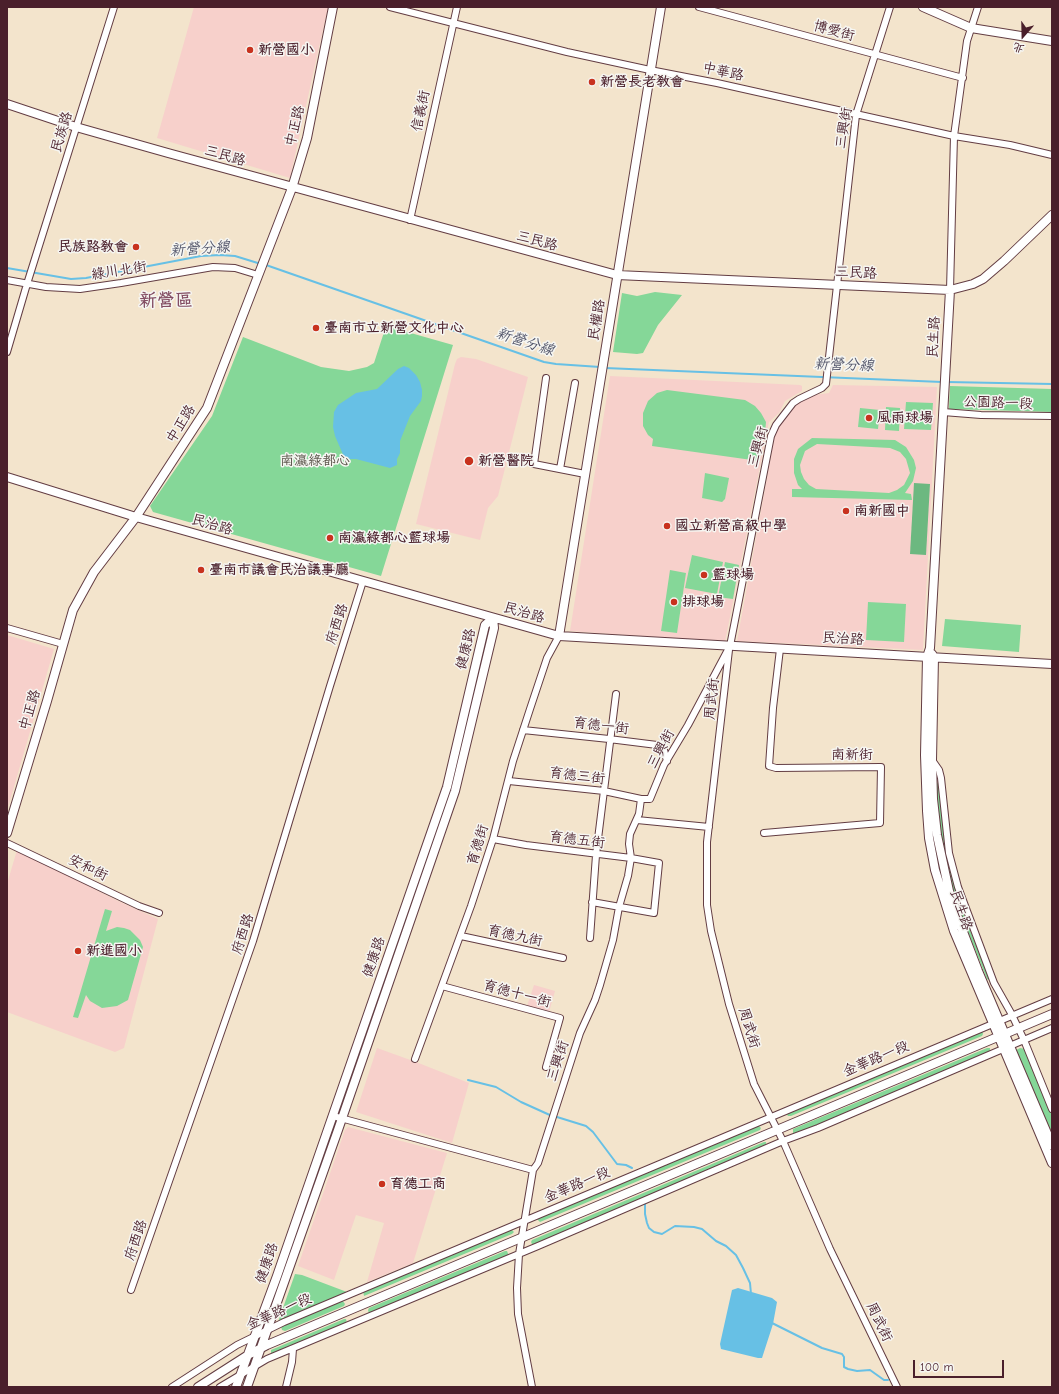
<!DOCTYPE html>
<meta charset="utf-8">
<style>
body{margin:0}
#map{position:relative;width:1059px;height:1394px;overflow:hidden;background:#f3e4cc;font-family:"Comic Neue","LXGW WenKai TC",sans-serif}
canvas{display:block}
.frame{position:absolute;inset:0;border:8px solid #4a1f2b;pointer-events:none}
.north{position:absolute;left:1003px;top:16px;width:40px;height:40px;-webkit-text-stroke:3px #f6f6f2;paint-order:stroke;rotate:200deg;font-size:11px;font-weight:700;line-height:16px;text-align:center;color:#4a1f2b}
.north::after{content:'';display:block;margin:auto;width:14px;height:18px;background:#4a1f2b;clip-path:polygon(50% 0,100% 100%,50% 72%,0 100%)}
.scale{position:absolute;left:913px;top:1360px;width:91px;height:18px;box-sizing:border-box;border:2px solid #4a1f2b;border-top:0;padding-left:5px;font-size:12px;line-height:14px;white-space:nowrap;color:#4a1f2b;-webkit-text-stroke:3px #f6f6f2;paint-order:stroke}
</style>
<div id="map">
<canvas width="1059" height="1394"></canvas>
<div class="frame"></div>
<div class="north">北</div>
<div class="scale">100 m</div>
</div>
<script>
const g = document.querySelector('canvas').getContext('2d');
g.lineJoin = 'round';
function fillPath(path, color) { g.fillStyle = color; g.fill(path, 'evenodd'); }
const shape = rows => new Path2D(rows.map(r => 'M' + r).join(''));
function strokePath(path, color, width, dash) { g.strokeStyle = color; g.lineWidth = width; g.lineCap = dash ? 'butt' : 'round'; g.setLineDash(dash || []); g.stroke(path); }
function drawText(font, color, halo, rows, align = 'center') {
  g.font = font + ' "Comic Neue","LXGW WenKai TC",sans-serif'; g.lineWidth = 3; g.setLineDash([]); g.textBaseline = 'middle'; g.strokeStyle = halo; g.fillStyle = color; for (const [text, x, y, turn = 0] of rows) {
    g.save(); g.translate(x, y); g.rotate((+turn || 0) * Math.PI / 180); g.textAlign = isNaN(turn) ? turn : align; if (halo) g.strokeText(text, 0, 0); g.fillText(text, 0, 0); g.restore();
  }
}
const built = shape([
 [194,7,328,7,290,178,157,138],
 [461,357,476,359,528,377,498,496,488,508,480,540,416,524,455,364,457,359],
 [610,376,800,385,802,386,802,391,785,401,779,413,769,422,725,642,570,631],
 [833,385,937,387,923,650,737,641,776,429,800,397,829,393],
 [7,635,54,649,7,811],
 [17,850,116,900,158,919,124,1048,115,1052,7,1012,7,884],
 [534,985,555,991,549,1012,527,1006],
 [377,1048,416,1062,469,1083,452,1143,356,1112],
 [348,1127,447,1153,413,1263,367,1282,384,1223,356,1215,334,1280,298,1266,345,1130]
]);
const green = shape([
 [655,292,682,295,658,325,643,353,637,354,613,352,622,293,637,296],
 [386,326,453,345,381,576,153,512,150,506,212,416,243,337,321,367,349,371,367,367,374,363],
 [950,386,1052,389,1052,412,949,409],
 [667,390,745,400,755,406,761,413,766,422,765,433,761,444,754,451,761,452,759,461,652,446,653,439,648,435,643,426,643,413,648,401,657,393],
 [906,402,933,403,931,430,904,429],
 [886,407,900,408,899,431,885,430],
 [860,408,880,410,878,429,858,427],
 [812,438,895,440,906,447,914,460,916,468,913,481,905,493,911,494,912,500,792,497,792,489,802,489,798,485,794,473,794,459,798,449],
 [817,444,890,448,900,452,906,459,910,473,904,485,897,490,889,493,816,489,809,485,804,479,801,472,800,465,805,451],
 [705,473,729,478,725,499,722,502,702,498],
 [692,555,723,562,717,594,685,588],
 [725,562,739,565,733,599,718,597],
 [670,570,686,573,677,633,661,631],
 [868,602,906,604,904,642,866,640],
 [945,619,1021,625,1019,652,942,646],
 [487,629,490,630,453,790,445,810,442,809],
 [938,783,940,784,959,895,957,897,954,894,951,884,944,853,937,805,936,784],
 [105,909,112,911,106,931,117,927,124,928,130,930,140,940,143,947,128,1000,117,1006,102,1008,90,1001,86,995,78,1018,73,1017],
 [962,913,964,915,989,978,989,980,987,979,961,915],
 [400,933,403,934,360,1057,357,1056],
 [982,1030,983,1034,982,1036,791,1116,788,1116,786,1113],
 [987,1048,990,1048,990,1053,796,1134,793,1133,793,1129],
 [1020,1048,1026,1049,1052,1113,1051,1129,1050,1129,1016,1050],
 [758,1125,761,1128,760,1130,540,1222,537,1219],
 [764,1142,766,1142,766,1147,534,1244,532,1244,531,1242,532,1240],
 [511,1229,514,1232,512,1234,364,1296,363,1291],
 [505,1251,507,1251,509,1256,369,1314,368,1310,369,1308],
 [295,1274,302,1275,347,1292,278,1322],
 [342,1300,345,1304,344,1306,285,1331,282,1330,281,1326],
 [344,1319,346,1319,347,1323,271,1354,271,1350]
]);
const forest = shape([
 [914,483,930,484,926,555,910,554]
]);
const water = shape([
 [404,366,409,368,416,375,420,382,422,390,422,396,421,401,410,416,400,441,400,453,397,459,397,465,390,468,356,459,345,459,335,436,333,427,334,412,338,405,356,393,377,389,398,369],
 [738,1288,772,1298,777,1302,773,1324,762,1358,758,1358,721,1349,720,1344,732,1290]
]);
const stream = shape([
 [266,265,544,362,556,364,600,367],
 [7,268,71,279,86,278,201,256,220,255,235,256,261,264],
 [605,368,942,382],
 [947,382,1052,384],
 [468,1080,496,1087,521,1102,552,1116],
 [557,1117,586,1126,593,1132,617,1164,626,1165,632,1168],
 [645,1204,645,1214,647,1223,649,1228,654,1232,662,1234,675,1226,694,1227,702,1229,716,1241,726,1246,736,1255,743,1268,750,1283,751,1294],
 [772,1323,822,1348,842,1354,844,1357,844,1367,848,1369,857,1371,870,1370,884,1380,888,1380]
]);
const minor = shape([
 [390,7,567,52,650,70,717,83,954,136,1010,145,1052,155],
 [699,7,963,78],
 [410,220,457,7],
 [7,280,46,287,80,289,121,283,213,267,235,268,258,275],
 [950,290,954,136,967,41,978,7],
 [7,352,27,284,114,7],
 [546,378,534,464,585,474],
 [943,412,981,415,1052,416],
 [560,469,575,383],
 [7,628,63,644],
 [729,650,707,842,707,905,711,931,729,1004,754,1084,783,1141,830,1249,897,1387],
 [523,730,609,739,657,745,664,750,667,761],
 [932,760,939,770,941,778,949,853,958,887,994,983,1011,1013,1024,1040,1052,1109],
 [509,781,604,791,641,799],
 [637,820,709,827],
 [764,833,880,823,881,767,776,768,769,766,773,708,780,649],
 [493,839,526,845,631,858,659,863,654,913,592,902],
 [7,843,139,906,159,913],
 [461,936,563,958],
 [590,938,596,855,616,694],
 [442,986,560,1018,546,1067],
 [415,1059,471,906,493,839,513,761,530,709,547,658,559,636],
 [333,1116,533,1170],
 [131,1290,253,941,330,686,363,581],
 [172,1387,237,1345,284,1322,1052,999],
 [220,1387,267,1359,538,1246,783,1141,818,1128,1052,1028],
 [286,1387,292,1362,293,1349],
 [532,1387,518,1314,517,1288,519,1254,533,1170,538,1163,580,1033,595,1000,600,985,613,940,619,907,628,876,631,858,629,844,630,834,639,814,641,799,650,799,664,765,688,725,730,646,771,436,776,425,793,403,799,399,822,388,826,384,856,115,890,7]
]);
const tertiary = shape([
 [923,7,971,28,1052,41],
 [7,104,76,127,168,153,617,275,950,290,973,284,983,279,1004,261,1052,215],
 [950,290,930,648,927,657,925,755,927,811,929,838,935,870,954,931,1052,1163],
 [7,477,136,517,559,636,1052,664],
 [559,636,661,7],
 [932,654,934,657,932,760,933,799,937,835,949,891,960,924,978,971,1052,1145],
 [7,833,47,701,73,610,94,572,136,517,207,408,292,188,307,138,333,7],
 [198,1387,248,1355,267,1345,1052,1014],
 [236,1387,277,1276,447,787,485,625,493,618],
 [247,1387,338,1130,455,791,494,628,493,618]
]);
const markers = [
 [250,50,4,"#c8321e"],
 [592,82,4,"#c8321e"],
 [136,247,4,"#c8321e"],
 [316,328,4,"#c8321e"],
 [869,418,4,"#c8321e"],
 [469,461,5,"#c8321e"],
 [846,511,4,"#c8321e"],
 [667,526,4,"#c8321e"],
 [330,538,4,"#c8321e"],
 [201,570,4,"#c8321e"],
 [704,575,4,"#c8321e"],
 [674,602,4,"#c8321e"],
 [78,951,4,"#c8321e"],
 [382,1184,4,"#c8321e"]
];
const streetNames = [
 ["博愛街",834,31,15],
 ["中華路",723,72,12],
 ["信義街",421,111,-78],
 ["中正路",295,126,-76],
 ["三興街",844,128,-81],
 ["民族路",62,132,-73],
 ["三民路",225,156,16],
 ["三民路",537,241,15],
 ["綠川北街",119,271,-9],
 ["三民路",856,273,3],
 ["民權路",597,320,-81],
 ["民生路",934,337,-87],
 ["公園路一段",998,403,2],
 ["中正路",181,424,-58],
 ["三興街",758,447,-75],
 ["民治路",212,525,16],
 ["民治路",524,613,16],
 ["府西路",337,624,-72],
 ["民治路",843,639,3],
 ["健康路",466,649,-76],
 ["周武街",712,699,-84],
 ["中正路",30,710,-73],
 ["育德一街",601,726,7],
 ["三興街",661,749,-62],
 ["南新街",852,755],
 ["育德三街",577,776,7],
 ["育德五街",577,840,7],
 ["育德街",478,845,-73],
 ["安和街",88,868,26],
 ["民生路",961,910,71],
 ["府西路",243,934,-72],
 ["育德九街",515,936,12],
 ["健康路",374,957,-71],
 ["育德十一街",517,994,15],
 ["周武街",749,1028,73],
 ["金華路一段",876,1059,-23],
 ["三興街",558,1061,-72],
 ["金華路一段",577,1185,-23],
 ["府西路",136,1240,-71],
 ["健康路",267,1263,-71],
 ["金華路一段",279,1312,-24],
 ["周武街",879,1322,64]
];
const poiNames = [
 ["新營國小",258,50],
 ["新營長老教會",600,82],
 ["民族路教會",128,247,"right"],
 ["臺南市立新營文化中心",324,328],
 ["風雨球場",877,418],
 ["新營醫院",478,461],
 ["南新國中",854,511],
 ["國立新營高級中學",675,526],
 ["南瀛綠都心籃球場",338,538],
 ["臺南市議會民治議事廳",209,570],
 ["籃球場",712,575],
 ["排球場",682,602],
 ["新進國小",86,951],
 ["育德工商",390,1184]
];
const parkNames = [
 ["南瀛綠都心",315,461]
];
const waterNames = [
 ["新營分線",200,249,-4],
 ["新營分線",525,342,18],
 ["新營分線",844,365,2]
];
const districtNames = [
 ["新營區",166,301]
];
fillPath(built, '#f7d0cb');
fillPath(green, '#85d798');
fillPath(forest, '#6cb880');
fillPath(water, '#67c0e5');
strokePath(stream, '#67c0e5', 2);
strokePath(minor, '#633d43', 8);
strokePath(tertiary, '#633d43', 10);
strokePath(minor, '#fff', 6);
strokePath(tertiary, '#fff', 8);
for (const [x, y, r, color] of markers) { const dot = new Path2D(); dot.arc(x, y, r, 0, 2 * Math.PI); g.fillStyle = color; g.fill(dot); strokePath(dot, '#f6f6f2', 1.5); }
drawText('14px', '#4a1f2b', '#f6f6f2', streetNames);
drawText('bold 14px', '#4a1f2b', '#f6f6f2', poiNames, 'left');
drawText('14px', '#5c564c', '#f6f6f2', parkNames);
drawText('italic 15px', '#54576c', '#f6f6f2', waterNames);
drawText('bold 18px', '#834d63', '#f6f6f2', districtNames);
</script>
